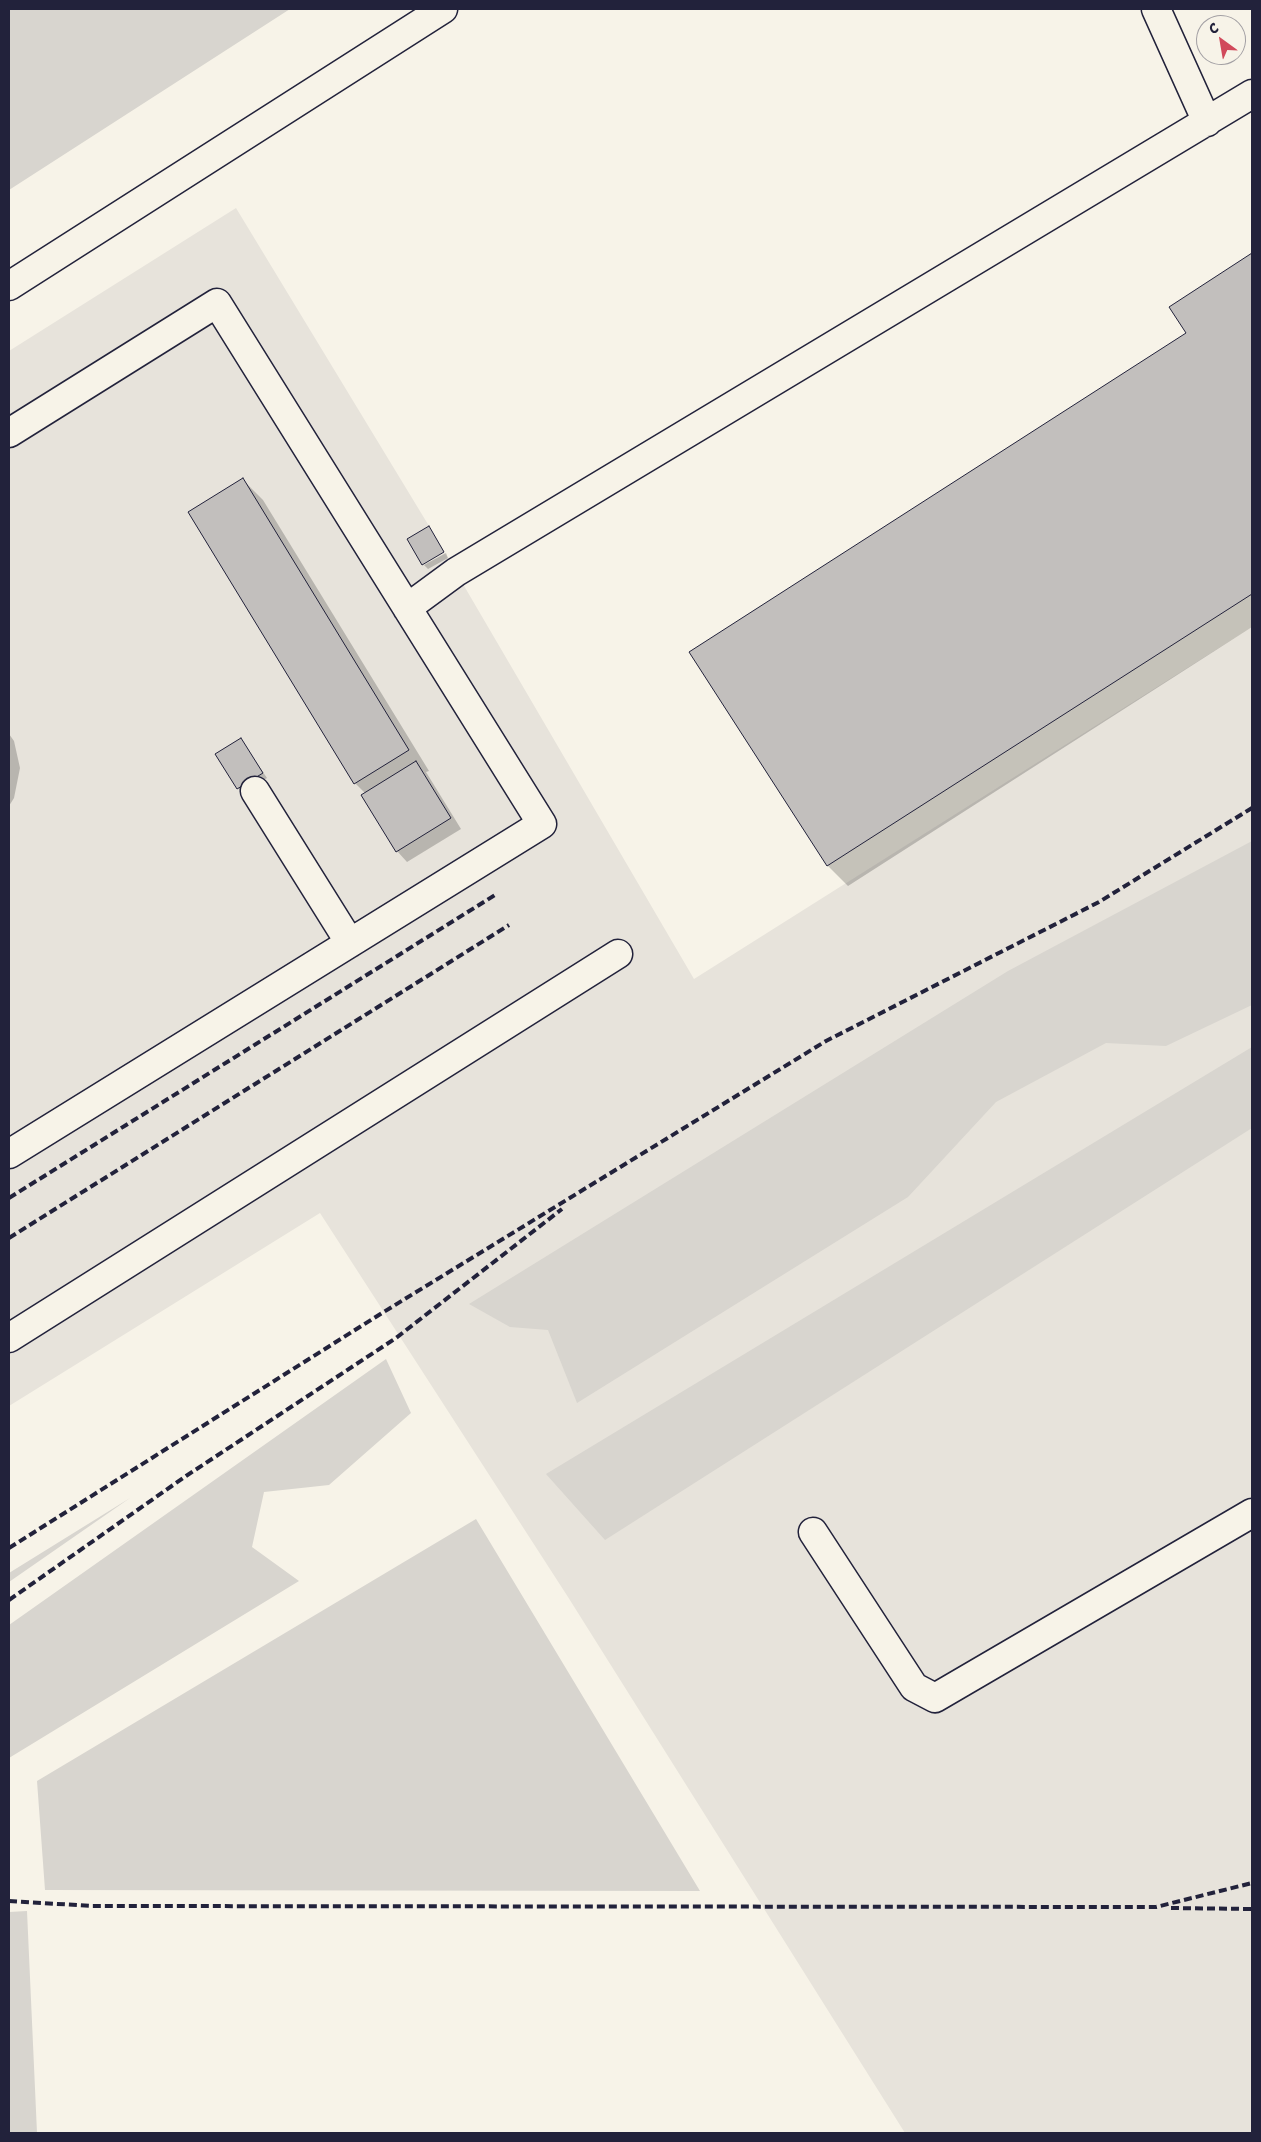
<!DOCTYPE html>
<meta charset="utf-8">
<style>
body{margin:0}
#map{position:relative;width:1261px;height:2142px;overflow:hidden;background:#f7f3e8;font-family:"Shantell Sans",sans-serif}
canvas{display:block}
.frame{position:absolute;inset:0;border:10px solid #22223b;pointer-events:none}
.north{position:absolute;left:1196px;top:15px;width:50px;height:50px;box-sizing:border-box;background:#f7f3e8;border:1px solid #a29fa3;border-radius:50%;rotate:328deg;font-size:14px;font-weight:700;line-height:20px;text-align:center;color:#22223b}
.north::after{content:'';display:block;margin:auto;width:18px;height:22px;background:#d1495b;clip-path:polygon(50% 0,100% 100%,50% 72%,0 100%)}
</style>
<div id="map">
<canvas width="1261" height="2142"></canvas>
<div class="frame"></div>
<div class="north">С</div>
</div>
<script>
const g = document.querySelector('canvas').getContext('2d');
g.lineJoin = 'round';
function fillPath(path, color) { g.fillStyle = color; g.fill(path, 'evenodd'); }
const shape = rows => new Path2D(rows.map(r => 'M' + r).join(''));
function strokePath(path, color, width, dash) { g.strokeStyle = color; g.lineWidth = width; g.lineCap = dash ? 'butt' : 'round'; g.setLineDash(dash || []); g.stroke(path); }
const built = shape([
 [236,208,429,526,694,979,1252,627,1252,2133,905,2133,568,1597,320,1213,9,1406,9,351]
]);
const green = shape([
 [9,9,290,9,9,190],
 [1252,841,1252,1005,1166,1046,1106,1043,996,1102,908,1197,577,1403,548,1330,510,1327,469,1304,1008,971],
 [1252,1047,1252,1128,605,1540,546,1474],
 [386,1359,411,1413,329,1485,264,1492,252,1547,299,1581,9,1758,9,1625],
 [130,1498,9,1582,9,1573],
 [476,1519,700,1891,45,1890,37,1781],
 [27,1911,37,2133,9,2133,9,1912]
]);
const shadow = shape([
 [1252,255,1252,627,848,886,828,866,691,652,1187,334,1170,308],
 [243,480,263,500,429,771,426,772,461,829,407,862,397,851,366,794,355,783],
 [429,528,444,551,422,564],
 [446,553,448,558,428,569,424,565],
 [9,734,14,741,20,768,14,798,9,806],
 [241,740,267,778,243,793,238,788]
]);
const building = shape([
 [1252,253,1252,594,827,866,689,652,1186,333,1169,307,1252,253],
 [243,478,409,750,354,784,188,512,243,478],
 [429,526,444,552,422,565,407,539,429,526],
 [241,738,263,773,237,789,215,754,241,738],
 [416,761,451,818,396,852,361,795,416,761]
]);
const minor = shape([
 [1156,9,1207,122],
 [9,433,217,303,542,824,9,1154],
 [407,608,456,572,1252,94],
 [255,791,350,943],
 [9,1338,618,954],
 [813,1532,914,1687,935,1698,1252,1513]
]);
const major = shape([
 [9,286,443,9]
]);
const rail = shape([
 [9,1198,495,895],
 [9,1238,509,925],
 [9,1548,382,1313,826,1041,1099,902,1252,808],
 [9,1600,186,1476,396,1338,562,1209],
 [9,1901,92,1906,1156,1907,1252,1883],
 [1171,1908,1252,1909]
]);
fillPath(built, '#e7e3db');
fillPath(green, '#d8d5cf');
fillPath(shadow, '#0003');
fillPath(building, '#c2bfbd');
strokePath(building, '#22223b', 1);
strokePath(minor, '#22223b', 31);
strokePath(major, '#22223b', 31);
strokePath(minor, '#f7f3e8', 28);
strokePath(major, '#f7f3e8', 28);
strokePath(rail, '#22223b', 4, [8, 4]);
</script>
